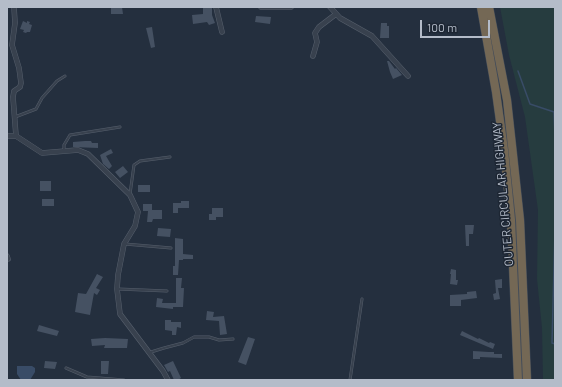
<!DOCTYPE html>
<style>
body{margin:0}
#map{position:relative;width:562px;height:387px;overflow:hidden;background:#242f3e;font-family:Barlow,sans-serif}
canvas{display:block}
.frame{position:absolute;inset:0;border:8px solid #b4bcc9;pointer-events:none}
.scale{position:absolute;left:420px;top:20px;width:70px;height:18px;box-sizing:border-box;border:2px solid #b4bcc9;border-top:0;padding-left:5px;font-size:12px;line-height:14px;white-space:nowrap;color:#b4bcc9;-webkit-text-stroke:3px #1d2633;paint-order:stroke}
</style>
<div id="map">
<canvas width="562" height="387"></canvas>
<div class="frame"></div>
<div class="scale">100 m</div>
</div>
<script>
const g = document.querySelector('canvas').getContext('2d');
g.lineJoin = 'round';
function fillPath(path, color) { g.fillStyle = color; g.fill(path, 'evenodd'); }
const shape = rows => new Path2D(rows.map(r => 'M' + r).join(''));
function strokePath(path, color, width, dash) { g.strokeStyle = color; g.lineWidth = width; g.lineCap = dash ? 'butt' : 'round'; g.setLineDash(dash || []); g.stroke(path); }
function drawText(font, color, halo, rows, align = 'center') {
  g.font = font + ' Barlow,sans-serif'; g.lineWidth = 3; g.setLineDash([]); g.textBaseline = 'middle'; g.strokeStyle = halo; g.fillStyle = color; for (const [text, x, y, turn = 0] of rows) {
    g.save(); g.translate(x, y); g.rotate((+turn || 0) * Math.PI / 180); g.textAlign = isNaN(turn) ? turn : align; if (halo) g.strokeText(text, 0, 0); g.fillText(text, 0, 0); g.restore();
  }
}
const green = shape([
 [500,7,555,7,555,380,543,380,542,328,537,279,538,210,525,117,509,55]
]);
const water = shape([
 [17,366,32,366,35,368,35,372,30,380,21,380,17,374]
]);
const stream = shape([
 [518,71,530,104,554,112,555,137],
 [555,230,552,343,555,344]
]);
const building = shape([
 [111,7,122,7,123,14,111,14],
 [203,8,212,8,212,15,215,23,209,25,207,22,193,24,192,15,203,14],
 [256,16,271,17,270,24,255,22],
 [23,21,27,23,27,21,30,22,29,24,32,25,30,32,27,32,26,33,23,32,24,30,20,29],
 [381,23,387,23,387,26,389,26,389,38,380,38],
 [152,27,155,47,151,48,146,28],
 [387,61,389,61,395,69,396,68,402,75,393,79,390,72],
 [85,141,91,141,92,143,98,143,98,148,73,147,73,142],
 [111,149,113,153,106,156,112,166,109,169,103,164,100,155],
 [123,166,128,172,120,178,115,172],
 [40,181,51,181,51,191,40,191],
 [138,185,150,185,150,192,138,192],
 [42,199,54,199,54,206,42,206],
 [181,201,189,201,189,208,178,208,178,213,173,213,173,203,181,203],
 [143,204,152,204,152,210,162,210,162,219,153,219,152,222,147,222,148,211,143,211],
 [212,208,223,208,223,217,216,217,216,220,209,220,209,214,212,214],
 [465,225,474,225,473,234,469,234,469,246,466,246],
 [158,228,171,229,170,237,157,236],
 [175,238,183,239,183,254,193,255,193,259,183,259,183,260,179,260,178,275,173,275,173,266,175,266],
 [451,269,456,270,456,280,458,280,457,285,450,284,451,274,450,274],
 [97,274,103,277,96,288,100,290,97,295,94,293,90,315,75,312,78,293,86,294],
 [176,278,182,278,181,288,184,288,183,307,173,307,173,309,156,307,157,298,163,299,162,303,176,303],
 [502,279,502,288,498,288,500,299,494,300,493,294,496,293,495,280],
 [476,291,477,298,461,300,461,306,450,306,450,295,467,294,467,292],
 [207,311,214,312,213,317,224,316,227,334,220,335,219,321,206,320],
 [165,320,171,320,171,322,181,322,181,328,177,327,176,335,172,335,172,331,165,330],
 [39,325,59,331,57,336,37,331],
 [462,331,478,339,479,338,489,343,490,342,495,344,493,349,460,335],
 [248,337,255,339,246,365,238,362],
 [105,338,128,339,127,348,104,348,105,345,92,346,91,339],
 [473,351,489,352,494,352,494,354,502,354,502,358,480,357,480,359,473,359],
 [45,361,57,362,55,369,44,368],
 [101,361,109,361,108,374,101,374],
 [173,361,181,378,178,380,174,380,170,371,168,372,164,365]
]);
const service = shape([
 [15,117,36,109,42,98,57,81,65,76],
 [64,150,64,145,70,135,120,127],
 [130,194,134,165,140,161,170,157],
 [125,244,171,248],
 [118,289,167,291],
 [151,352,164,348,183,343,194,337,209,337,219,340,233,339],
 [66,368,87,377,124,380],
 [350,380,362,299]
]);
const minor = shape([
 [14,7,15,23,12,45,19,68,21,83,20,87,14,91,13,97,16,136],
 [216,7,222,32],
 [261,7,291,7],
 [330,7,340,18,372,36,408,76],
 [313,56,317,42,315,33,319,27,336,14],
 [7,136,16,136,42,153,78,150,88,154,130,195,138,212,135,226,124,244,118,275,117,289,120,314,163,371,168,380],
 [7,256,8,259]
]);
const motorway = shape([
 [481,7,496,92,504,150,511,220,518,380],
 [489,7,507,100,513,155,520,220,527,380]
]);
const streetNames = [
 ["OUTER CIRCULAR HIGHWAY",503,194,-95]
];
fillPath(green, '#263c3f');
fillPath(water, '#394c67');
strokePath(stream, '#394c67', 1.5);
fillPath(building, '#455162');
strokePath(service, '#565f6c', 3);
strokePath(minor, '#565f6c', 5.5);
strokePath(motorway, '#434c59', 9);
strokePath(service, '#38414e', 2);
strokePath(minor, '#38414e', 4.5);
strokePath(motorway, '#746855', 8);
drawText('12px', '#b4bcc9', '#1d2633', streetNames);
</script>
